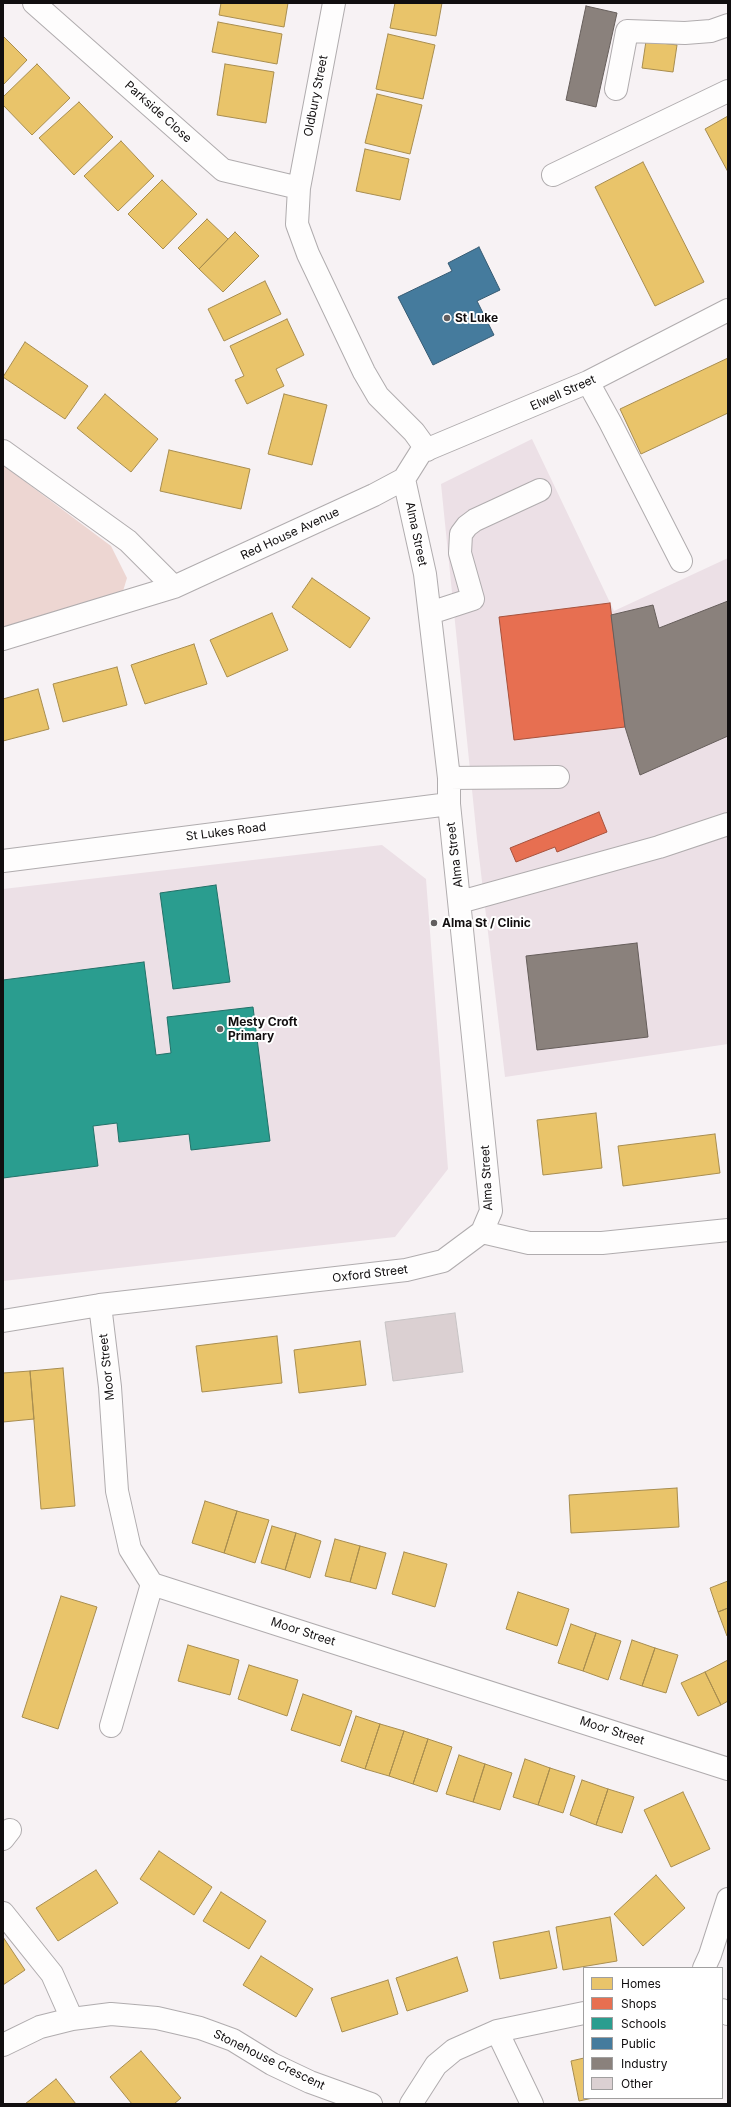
<!DOCTYPE html>
<style>
body{margin:0}
#map{position:relative;width:731px;height:2107px;overflow:hidden;background:#f7f2f4;font-family:Inter,sans-serif}
canvas{display:block}
.frame{position:absolute;inset:0;border:4px solid #110e0f;pointer-events:none}
.legend{position:absolute;left:583px;top:1967px;width:140px;height:132px;box-sizing:border-box;background:#fff;border:1px solid #a09f9f;margin:0;padding:5px 7px;list-style:none;font-size:12px;color:#110e0f}
.legend li{display:flex;align-items:center;gap:8px;height:20px}
.legend b{width:20px;border:1px solid #a09f9f}
</style>
<div id="map">
<canvas width="731" height="2107"></canvas>
<div class="frame"></div>
<ul class="legend">
<li><b style="height:11px;background:#e9c46a"></b>Homes</li>
<li><b style="height:11px;background:#e76f51"></b>Shops</li>
<li><b style="height:11px;background:#2a9d8f"></b>Schools</li>
<li><b style="height:11px;background:#457b9d"></b>Public</li>
<li><b style="height:11px;background:#8a817c"></b>Industry</li>
<li><b style="height:11px;background:#dbd0d2"></b>Other</li>
</ul>
</div>
<script>
const g = document.querySelector('canvas').getContext('2d');
g.lineJoin = 'round';
function fillPath(path, color) { g.fillStyle = color; g.fill(path, 'evenodd'); }
const shape = rows => new Path2D(rows.map(r => 'M' + r).join(''));
function strokePath(path, color, width, dash) { g.strokeStyle = color; g.lineWidth = width; g.lineCap = dash ? 'butt' : 'round'; g.setLineDash(dash || []); g.stroke(path); }
function drawText(font, color, halo, rows, align = 'center') {
  g.font = font + ' Inter,sans-serif'; g.lineWidth = 4; g.setLineDash([]); g.textBaseline = 'middle'; g.strokeStyle = halo; g.fillStyle = color; for (const [text, x, y, turn = 0] of rows) {
    g.save(); g.translate(x, y); g.rotate((+turn || 0) * Math.PI / 180); g.textAlign = isNaN(turn) ? turn : align; if (halo) g.strokeText(text, 0, 0); g.fillText(text, 0, 0); g.restore();
  }
}
const built = shape([
 [532,439,614,611,728,558,728,1044,505,1077,477,839,441,484],
 [382,845,426,879,448,1169,395,1237,3,1281,3,889]
]);
const green = shape([
 [3,465,111,546,127,578,123,591,114,600,3,632]
]);
const homes = shape([
 [221,3,288,3,284,27,219,15,221,3],
 [395,3,442,3,436,36,390,28,395,3],
 [218,22,282,34,277,64,212,52,218,22],
 [388,34,435,45,423,99,376,89,388,34],
 [3,36,27,60,3,85,3,36],
 [646,41,677,45,673,72,642,68,646,41],
 [37,64,70,98,32,135,3,105,3,97,37,64],
 [225,64,274,72,266,123,217,115,225,64],
 [377,94,422,105,410,154,365,143,377,94],
 [79,102,113,137,74,175,39,138,79,102],
 [728,116,728,172,705,129,728,116],
 [121,141,154,176,118,211,84,176,121,141],
 [365,149,409,159,400,200,356,191,365,149],
 [643,162,704,282,655,306,595,187,643,162],
 [162,180,197,214,163,249,128,214,162,180],
 [207,219,228,239,199,269,178,248,207,219],
 [235,232,259,256,223,292,199,269,235,232],
 [265,281,281,314,224,341,208,309,265,281],
 [287,319,304,355,276,369,284,386,247,404,235,380,244,376,230,346,287,319],
 [25,342,88,386,65,419,3,377,25,342],
 [728,358,728,413,641,454,620,409,728,358],
 [105,394,158,439,131,472,77,428,105,394],
 [284,394,327,405,312,465,268,454,284,394],
 [169,450,250,469,241,509,160,491,169,450],
 [312,578,370,618,350,648,292,607,312,578],
 [272,613,288,650,227,677,210,640,272,613],
 [194,644,207,684,145,704,131,665,194,644],
 [117,667,127,705,63,722,53,684,117,667],
 [38,689,49,729,3,741,3,699,38,689],
 [596,1113,602,1168,543,1175,537,1120,596,1113],
 [715,1134,720,1173,623,1186,618,1146,715,1134],
 [277,1336,282,1383,202,1392,196,1346,277,1336],
 [360,1341,366,1385,299,1393,294,1350,360,1341],
 [63,1368,75,1506,41,1509,30,1371,63,1368],
 [30,1371,34,1419,3,1422,3,1373,30,1371],
 [677,1488,679,1527,571,1533,569,1495,677,1488],
 [205,1501,237,1511,224,1553,192,1543,205,1501],
 [237,1511,269,1520,255,1563,224,1553,237,1511],
 [272,1526,296,1533,285,1570,261,1563,272,1526],
 [296,1533,321,1541,310,1578,285,1570,296,1533],
 [335,1539,360,1546,350,1582,325,1576,335,1539],
 [360,1546,386,1553,376,1589,350,1582,360,1546],
 [404,1552,447,1564,435,1607,392,1594,404,1552],
 [728,1581,728,1608,718,1612,710,1588,728,1581],
 [518,1592,569,1609,557,1646,506,1629,518,1592],
 [61,1596,97,1607,58,1729,22,1717,61,1596],
 [728,1608,728,1636,727,1636,718,1612,728,1608],
 [571,1624,596,1633,583,1671,558,1663,571,1624],
 [596,1633,621,1641,608,1680,583,1671,596,1633],
 [632,1640,655,1648,642,1686,620,1679,632,1640],
 [188,1645,239,1660,230,1695,178,1681,188,1645],
 [655,1648,678,1655,666,1693,642,1686,655,1648],
 [728,1660,728,1701,721,1705,705,1672,728,1660],
 [249,1665,298,1680,287,1716,238,1699,249,1665],
 [705,1672,721,1705,698,1716,681,1683,705,1672],
 [303,1694,352,1711,340,1746,291,1730,303,1694],
 [356,1716,380,1724,365,1769,341,1761,356,1716],
 [380,1724,404,1731,389,1776,365,1769,380,1724],
 [404,1731,428,1739,413,1784,389,1776,404,1731],
 [428,1739,452,1747,437,1792,413,1784,428,1739],
 [459,1755,485,1764,473,1802,446,1794,459,1755],
 [525,1759,550,1768,538,1805,513,1797,525,1759],
 [485,1764,512,1773,500,1810,473,1802,485,1764],
 [550,1768,575,1776,563,1813,538,1805,550,1768],
 [582,1780,608,1789,596,1825,570,1815,582,1780],
 [608,1789,634,1797,622,1833,596,1825,608,1789],
 [683,1792,710,1849,671,1867,644,1810,683,1792],
 [159,1851,212,1887,194,1915,140,1879,159,1851],
 [96,1870,118,1903,58,1941,36,1908,96,1870],
 [656,1875,685,1908,643,1946,614,1914,656,1875],
 [221,1892,266,1921,249,1949,203,1921,221,1892],
 [610,1917,617,1961,563,1970,556,1927,610,1917],
 [549,1931,557,1968,500,1979,493,1942,549,1931],
 [3,1937,25,1970,3,1985,3,1937],
 [261,1956,313,1989,296,2017,243,1985,261,1956],
 [457,1957,468,1991,407,2011,396,1978,457,1957],
 [388,1980,398,2014,342,2032,331,1998,388,1980],
 [141,2051,181,2098,174,2104,132,2104,110,2077,141,2051],
 [584,2058,584,2098,593,2098,579,2101,571,2061,584,2058],
 [56,2079,76,2104,25,2104,56,2079]
]);
const shops = shape([
 [610,603,625,727,514,740,499,617,610,603],
 [599,812,607,832,557,852,555,847,516,862,510,848,599,812]
]);
const schools = shape([
 [216,885,230,982,173,989,160,893,216,885],
 [144,962,156,1055,171,1053,167,1017,253,1007,270,1141,191,1150,189,1134,119,1142,117,1123,93,1126,98,1166,3,1178,3,980,144,962]
]);
const public = shape([
 [479,247,500,290,477,301,494,335,433,365,398,297,452,271,448,263,479,247]
]);
const industry = shape([
 [586,6,617,13,596,107,566,100,586,6],
 [728,601,728,736,640,775,625,727,611,615,653,605,659,628,728,601],
 [637,943,648,1037,537,1050,526,956,637,943]
]);
const building = shape([
 [455,1313,463,1372,393,1381,385,1322,455,1313]
]);
const minor = shape([
 [34,3,223,170,299,188],
 [334,3,299,188,297,224,308,254,364,372,378,396,414,432,427,450],
 [616,89,627,31,685,33,711,31,728,25],
 [553,175,728,91],
 [588,382,610,422,681,561],
 [3,451,128,541,174,587],
 [404,479,421,452,588,382,728,310],
 [430,613,473,599,460,553,461,534,467,526,475,520,540,490],
 [3,639,174,587,374,495,404,479],
 [449,778,558,777],
 [3,861,449,804],
 [460,902,659,847,728,824],
 [482,1232,529,1243,602,1243,728,1230],
 [100,1305,110,1387,117,1491,130,1549,152,1584,728,1769],
 [3,1321,100,1305,406,1270,443,1261,482,1232,491,1211,449,804,449,778,425,574,404,479],
 [111,1726,152,1584],
 [3,1839,10,1830],
 [3,1913,52,1974,72,2019],
 [704,1968,710,1955,728,1899],
 [722,2010,728,2014],
 [497,2031,532,2104],
 [3,2045,40,2027,72,2019,111,2014,157,2018,200,2028,233,2040,272,2064,310,2082,371,2104],
 [411,2104,436,2065,454,2050,497,2031,584,2013]
]);
const markers = [
 [447,318,4,"#625e5f"],
 [434,923,4,"#625e5f"],
 [220,1029,4,"#625e5f"]
];
const streetNames = [
 ["Oldbury Street",316,96,-79],
 ["Parkside Close",158,112,42],
 ["Elwell Street",563,393,-24],
 ["Red House Avenue",290,534,-25],
 ["Alma Street",416,534,78],
 ["St Lukes Road",226,832,-7],
 ["Alma Street",455,855,-97],
 ["Alma Street",487,1178,-93],
 ["Oxford Street",370,1274,-7],
 ["Moor Street",107,1367,-96],
 ["Moor Street",303,1632,18],
 ["Moor Street",612,1731,18],
 ["Stonehouse Crescent",269,2060,26]
];
const poiNames = [
 ["St Luke",455,318],
 ["Alma St / Clinic",442,923],
 ["Mesty Croft",228,1022],
 ["Primary",228,1036]
];
fillPath(built, '#ece0e6');
fillPath(green, '#edd6d2');
fillPath(homes, '#e9c46a');
strokePath(homes, '#a88d4f', 1);
fillPath(shops, '#e76f51');
strokePath(shops, '#a7523d', 1);
fillPath(schools, '#2a9d8f');
strokePath(schools, '#227269', 1);
fillPath(public, '#457b9d');
strokePath(public, '#355a72', 1);
fillPath(industry, '#8a817c');
strokePath(industry, '#665e5b', 1);
fillPath(building, '#dbd0d2');
strokePath(building, '#c7c3c4', 1);
strokePath(minor, '#b0acae', 24);
strokePath(minor, '#fefdfd', 22);
for (const [x, y, r, color] of markers) { const dot = new Path2D(); dot.arc(x, y, r, 0, 2 * Math.PI); g.fillStyle = color; g.fill(dot); strokePath(dot, '#fff', 1.5); }
drawText('12px', '#110e0f', '#fff', streetNames);
drawText('bold 12px', '#110e0f', '#fff', poiNames, 'left');
</script>
